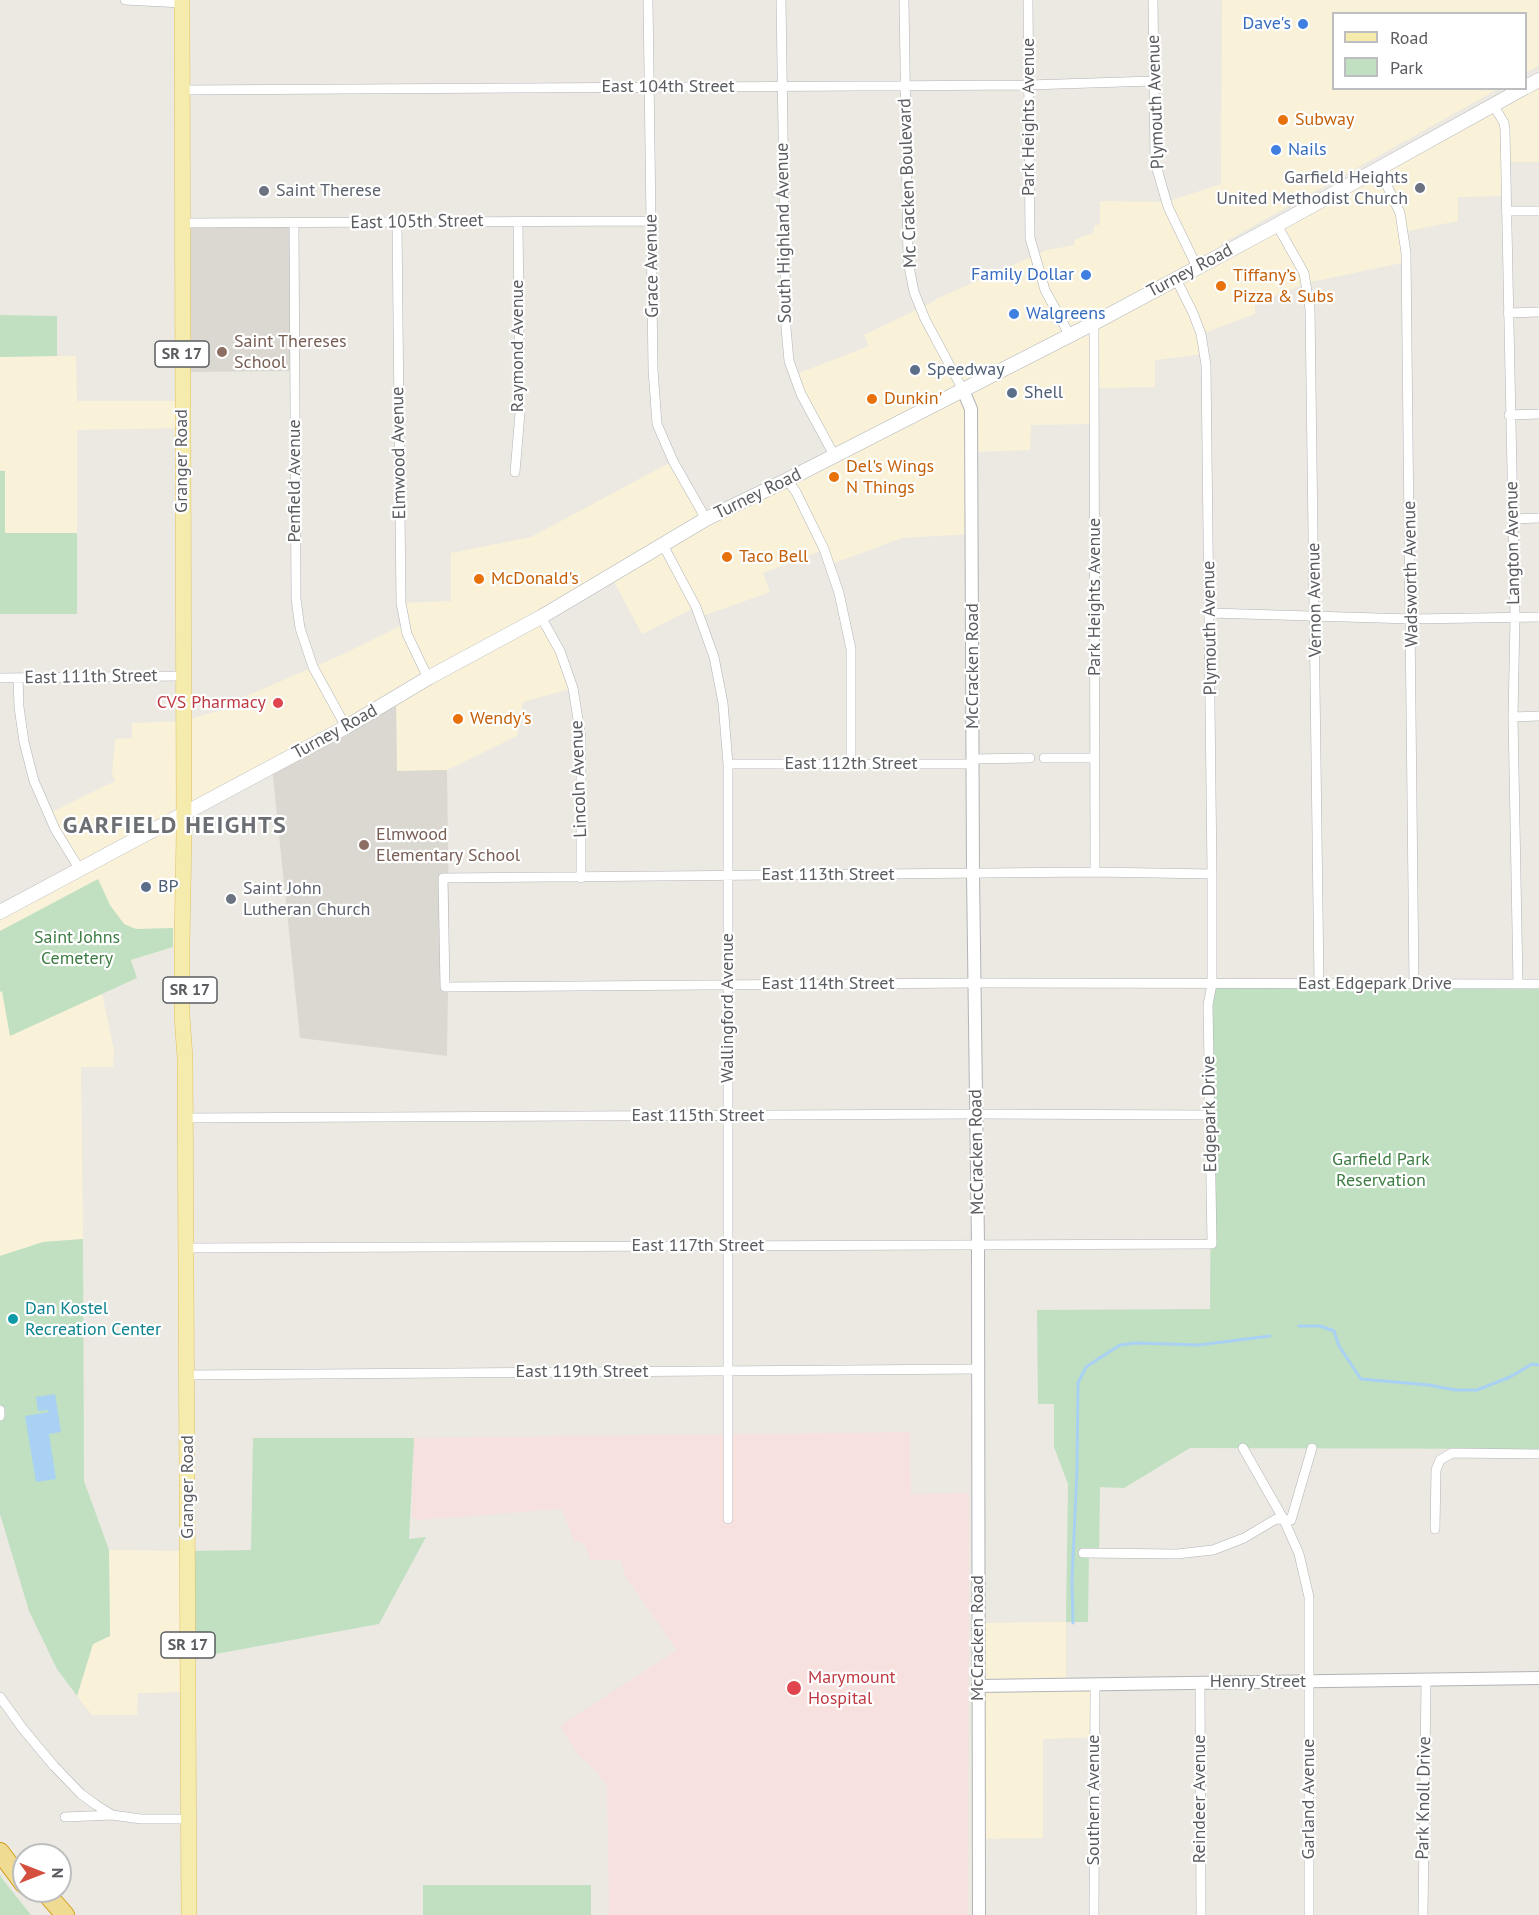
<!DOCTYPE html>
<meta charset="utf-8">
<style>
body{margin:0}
#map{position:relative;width:1539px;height:1915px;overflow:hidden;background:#ebe9e1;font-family:"PT Sans",sans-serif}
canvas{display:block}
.legend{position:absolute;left:1332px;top:12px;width:195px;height:78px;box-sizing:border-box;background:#fff;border:2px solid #bdbebf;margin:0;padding:8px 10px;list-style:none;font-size:18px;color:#5a5c60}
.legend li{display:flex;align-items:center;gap:12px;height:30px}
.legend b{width:30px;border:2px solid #bdbebf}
.north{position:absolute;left:12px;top:1843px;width:60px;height:60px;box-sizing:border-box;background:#fff;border:2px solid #bdbebf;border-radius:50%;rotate:90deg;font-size:16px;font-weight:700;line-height:24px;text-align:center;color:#5a5c60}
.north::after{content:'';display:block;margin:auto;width:21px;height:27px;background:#d44f3e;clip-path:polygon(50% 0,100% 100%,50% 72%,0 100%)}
</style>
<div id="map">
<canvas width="1539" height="1915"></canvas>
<ul class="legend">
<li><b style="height:8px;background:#f5ebac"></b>Road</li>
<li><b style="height:16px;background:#c0e0c1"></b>Park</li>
</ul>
<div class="north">N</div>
</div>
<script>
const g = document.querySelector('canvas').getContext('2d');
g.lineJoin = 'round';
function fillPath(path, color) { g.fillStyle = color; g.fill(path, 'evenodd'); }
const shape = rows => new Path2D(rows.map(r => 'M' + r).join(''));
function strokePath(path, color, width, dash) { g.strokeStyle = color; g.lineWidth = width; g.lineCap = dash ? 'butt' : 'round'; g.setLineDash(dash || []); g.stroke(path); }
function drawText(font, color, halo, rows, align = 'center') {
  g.font = font + ' "PT Sans",sans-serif'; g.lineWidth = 4.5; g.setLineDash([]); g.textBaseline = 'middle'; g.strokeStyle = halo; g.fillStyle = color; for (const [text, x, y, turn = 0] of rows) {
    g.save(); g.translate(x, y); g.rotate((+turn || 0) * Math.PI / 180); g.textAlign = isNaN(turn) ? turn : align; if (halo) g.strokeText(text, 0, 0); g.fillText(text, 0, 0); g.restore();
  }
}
const commercial = shape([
 [1222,0,1539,0,1539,65,1526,73,1526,14,1334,14,1334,88,1498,89,1221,244,1221,254,1539,80,1539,162,1505,162,1506,196,1458,197,1458,221,1403,232,1406,262,1306,283,1255,304,1255,314,1201,334,1204,354,1155,360,1155,387,1094,388,1094,424,1031,425,1030,450,971,452,972,534,902,538,829,565,823,550,763,573,770,592,700,617,696,607,642,634,611,576,541,617,573,688,523,702,517,736,447,770,397,771,396,698,184,813,182,942,173,947,131,960,137,978,102,994,114,1050,113,1067,81,1067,83,1239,43,1242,0,1256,0,912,79,870,48,814,115,781,112,774,115,739,132,738,132,723,183,721,243,704,242,698,339,656,405,624,401,603,451,601,451,553,531,537,673,461,706,519,834,455,794,375,869,346,864,335,935,301,936,299,1047,250,1075,245,1074,242,1076,239,1094,233,1094,226,1100,224,1100,201,1166,202,1221,184],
 [76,356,77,401,182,401,182,428,77,430,77,533,5,533,5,471,0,470,0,357],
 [109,1550,188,1551,188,1692,138,1693,137,1715,92,1715,77,1696,93,1644,110,1636],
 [1066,1622,1066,1685,1095,1684,1094,1737,1043,1739,1043,1838,978,1839,978,1623]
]);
const education = shape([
 [183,223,294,223,295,371,182,372],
 [396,697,397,771,447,770,449,920,447,1056,300,1038,272,767]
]);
const medical = shape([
 [910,1432,911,1494,969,1493,968,1915,609,1915,607,1786,596,1771,578,1754,560,1726,677,1650,625,1576,621,1560,590,1560,585,1544,574,1541,562,1509,417,1520,412,1517,414,1438]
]);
const green = shape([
 [0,315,57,316,57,356,0,357],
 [0,471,5,471,5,533,77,533,77,614,0,614],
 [98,879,110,905,124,924,136,929,173,928,173,947,131,960,137,978,10,1036,2,991,0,992,0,931],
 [1212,984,1539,984,1539,1449,1190,1448,1124,1488,1100,1487,1099,1553,1089,1553,1088,1622,1066,1622,1068,1484,1054,1447,1054,1404,1038,1404,1037,1310,1210,1309],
 [83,1239,84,1481,109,1550,110,1636,93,1644,77,1696,57,1669,29,1611,0,1514,0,1256,43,1242],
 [253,1438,414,1438,409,1539,426,1537,379,1624,188,1659,188,1551,251,1550],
 [0,1875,4,1881,31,1915,0,1915],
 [423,1885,591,1885,591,1915,423,1915]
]);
const water = shape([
 [55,1394,61,1432,49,1434,56,1479,36,1482,25,1416,49,1412,48,1410,38,1411,36,1397]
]);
const stream = shape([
 [1299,1326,1320,1326,1334,1331,1339,1346,1361,1379,1429,1385,1455,1390,1477,1390,1510,1377,1532,1364,1539,1365],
 [1073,1623,1072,1580,1077,1470,1078,1383,1086,1367,1120,1345,1136,1343,1199,1345,1270,1336]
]);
const minor = shape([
 [125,0,182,3],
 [648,0,653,369,657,424,673,461,706,519],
 [781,0,786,328,789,361,801,394,834,455],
 [904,0,908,261,914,292,925,319,963,390],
 [1028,0,1030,238,1045,290,1069,334],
 [1153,0,1155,162,1168,207,1197,267],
 [183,90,1029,85,1153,81],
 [1494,106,1504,123,1505,129,1515,617,1513,717,1518,983],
 [1379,169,1400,213,1406,253,1414,984],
 [1506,211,1539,211],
 [183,223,652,221],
 [294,223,296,599,300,628,313,667,346,727],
 [397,223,401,603,407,634,428,678],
 [1277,225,1304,273,1310,309,1319,983],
 [1508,313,1539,312],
 [1094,323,1095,872],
 [1509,415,1539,414],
 [515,472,520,413,518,221],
 [787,480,796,492,824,549,839,593,851,649,851,764],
 [1513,519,1539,518],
 [663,545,696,607,714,657,723,703,728,764,728,1519],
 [1210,613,1412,619,1539,617],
 [541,617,560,651,573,688,581,738,581,878],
 [0,678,182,676],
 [18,678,19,707,24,742,34,781,55,829,80,870],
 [1513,717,1539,716],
 [1044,758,1095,758],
 [973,759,1030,758],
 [728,764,973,764],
 [1212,874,1095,872,443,878,445,987,975,983,1539,984],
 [185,1118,976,1114,1210,1115],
 [185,1248,1212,1244,1208,1005,1212,984,1212,874,1206,365,1201,334,1193,313,1176,279],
 [187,1375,978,1369],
 [0,1410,0,1416],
 [1243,1448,1284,1520,1299,1554,1309,1597,1309,1915],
 [1435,1529,1436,1470,1440,1460,1452,1453,1539,1454],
 [1083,1553,1177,1554,1213,1550,1244,1538,1276,1519,1291,1520,1312,1448],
 [1200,1682,1201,1915],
 [0,1697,23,1729,54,1766,81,1794,96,1805,112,1815,141,1819,188,1819],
 [65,1817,112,1815],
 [1094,1915,1095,1684],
 [1423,1915,1426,1681]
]);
const tertiary = shape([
 [963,390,971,409,973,874,978,1245,979,1915],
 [978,1686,1539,1678]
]);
const secondary = shape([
 [1526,87,1539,80],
 [0,912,346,727,428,678,541,617,706,519,787,480,1094,323,1277,225,1524,88]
]);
const primary = shape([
 [182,0,184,833,182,942,182,1016,185,1058,189,1915]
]);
const motorway = shape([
 [0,1852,24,1884],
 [44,1891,65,1915]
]);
const markers = [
 [1303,24,6,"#3f7fe0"],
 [1283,120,6,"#e8710a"],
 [1276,150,6,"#3f7fe0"],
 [1420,188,6,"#6b7280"],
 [264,191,6,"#6b7280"],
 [1086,275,6,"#3f7fe0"],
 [1221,286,6,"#e8710a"],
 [1014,314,6,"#3f7fe0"],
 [222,352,6,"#8d6e63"],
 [915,370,6,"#5c6f8a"],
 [1012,393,6,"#5c6f8a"],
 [872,399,6,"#e8710a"],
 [834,477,6,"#e8710a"],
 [727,557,6,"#e8710a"],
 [479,579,6,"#e8710a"],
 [278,703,6,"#e0444e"],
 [458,719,6,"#e8710a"],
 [364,845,6,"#8d6e63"],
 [146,887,6,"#5c6f8a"],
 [231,899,6,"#6b7280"],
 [13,1319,6,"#0f9aa8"],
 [794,1688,8,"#e0444e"]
];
const shields = [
 [182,354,54],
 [190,990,54],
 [188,1645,54]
];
const shieldNames = [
 ["SR 17",182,354],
 ["SR 17",190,990],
 ["SR 17",188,1645]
];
const shopNames = [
 ["Dave's",1291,24],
 ["Nails",1288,150,"left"],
 ["Family Dollar",1074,275],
 ["Walgreens",1026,314,"left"]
];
const streetNames = [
 ["East 104th Street",668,87],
 ["Plymouth Avenue",1156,102,-92],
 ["Park Heights Avenue",1029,117,-90],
 ["Mc Cracken Boulevard",908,183,-92],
 ["East 105th Street",417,222,-1],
 ["South Highland Avenue",784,233,-91],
 ["Grace Avenue",652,266,-91],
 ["Turney Road",1190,271,-28],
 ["Raymond Avenue",518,346,-90],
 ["Elmwood Avenue",399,453,-91],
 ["Granger Road",182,461,-90],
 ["Penfield Avenue",295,481,-90],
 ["Turney Road",758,494,-26],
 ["Langton Avenue",1513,543,-91],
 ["Wadsworth Avenue",1411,574,-91],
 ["Park Heights Avenue",1095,597,-90],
 ["Vernon Avenue",1315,600,-91],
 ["Plymouth Avenue",1210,628,-91],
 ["McCracken Road",973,666,-90],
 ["East 111th Street",91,677,-1],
 ["Turney Road",335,732,-29],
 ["East 112th Street",851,764],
 ["Lincoln Avenue",579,779,-92],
 ["East 113th Street",828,875],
 ["East 114th Street",828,984],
 ["East Edgepark Drive",1375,984],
 ["Wallingford Avenue",728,1008,-90],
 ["Edgepark Drive",1210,1114,-91],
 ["East 115th Street",698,1116],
 ["McCracken Road",977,1152,-91],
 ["East 117th Street",698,1246],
 ["East 119th Street",582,1372],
 ["Granger Road",188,1487,-90],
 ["McCracken Road",978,1638,-90],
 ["Henry Street",1258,1682],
 ["Park Knoll Drive",1424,1798,-89],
 ["Reindeer Avenue",1200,1799,-90],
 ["Garland Avenue",1309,1799,-90],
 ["Southern Avenue",1094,1800,-90]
];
const foodNames = [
 ["Subway",1295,120],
 ["Tiffany’s",1233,276],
 ["Pizza & Subs",1233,297],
 ["Dunkin'",884,399],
 ["Del's Wings",846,467],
 ["N Things",846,488],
 ["Taco Bell",739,557],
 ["McDonald's",491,579],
 ["Wendy's",470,719]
];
const worshipNames = [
 ["Garfield Heights",1408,178,"right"],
 ["United Methodist Church",1408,199,"right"],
 ["Saint Therese",276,191],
 ["Saint John",243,889],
 ["Lutheran Church",243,910]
];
const educationNames = [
 ["Saint Thereses",234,342],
 ["School",234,363],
 ["Elmwood",376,835],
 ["Elementary School",376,856]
];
const serviceNames = [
 ["Speedway",927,370],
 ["Shell",1024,393],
 ["BP",158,887]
];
const healthNames = [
 ["CVS Pharmacy",266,703],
 ["Marymount",808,1678,"left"],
 ["Hospital",808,1699,"left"]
];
const parkNames = [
 ["Saint Johns",77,938],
 ["Cemetery",77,959],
 ["Garfield Park",1381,1160],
 ["Reservation",1381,1181]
];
const cultureNames = [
 ["Dan Kostel",25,1309],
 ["Recreation Center",25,1330]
];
const districtNames = [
 ["GARFIELD HEIGHTS",175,826]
];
fillPath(commercial, '#f9f2d8');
fillPath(education, '#dad8d0');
fillPath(medical, '#f7e1de');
fillPath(green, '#c0e0c1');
fillPath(water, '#a8d1f4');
strokePath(stream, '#a8d1f4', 3);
strokePath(minor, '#b2b3b7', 10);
strokePath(tertiary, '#b2b3b7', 14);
strokePath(secondary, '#b3b5ba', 15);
strokePath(primary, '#e0c165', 16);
strokePath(motorway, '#d29e1a', 20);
strokePath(minor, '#fff', 9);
strokePath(tertiary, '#fff', 12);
strokePath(secondary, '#fff', 14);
strokePath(primary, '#f5ebac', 15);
strokePath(motorway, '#f0db93', 18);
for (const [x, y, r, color] of markers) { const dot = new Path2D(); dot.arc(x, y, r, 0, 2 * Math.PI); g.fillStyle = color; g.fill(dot); strokePath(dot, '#fff', 2); }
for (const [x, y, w] of shields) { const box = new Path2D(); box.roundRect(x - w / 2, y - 13, w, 26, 4.5); g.fillStyle = '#fff'; g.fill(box); strokePath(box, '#5a5c60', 1.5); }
drawText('bold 16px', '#5a5c60', null, shieldNames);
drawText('18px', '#366cbe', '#fff', shopNames, 'right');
drawText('18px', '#5a5c60', '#fff', streetNames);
drawText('18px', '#c56008', '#fff', foodNames, 'left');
drawText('18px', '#5b616d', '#fff', worshipNames, 'left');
drawText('18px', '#785e54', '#fff', educationNames, 'left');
drawText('18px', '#4e5e75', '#fff', serviceNames, 'left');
drawText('18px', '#be3a42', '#fff', healthNames, 'right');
drawText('18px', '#3d7c42', '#fff', parkNames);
drawText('18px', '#0d838f', '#fff', cultureNames, 'left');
g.letterSpacing = '1.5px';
drawText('bold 24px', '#6b6e72', '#fff', districtNames);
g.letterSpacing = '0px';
</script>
